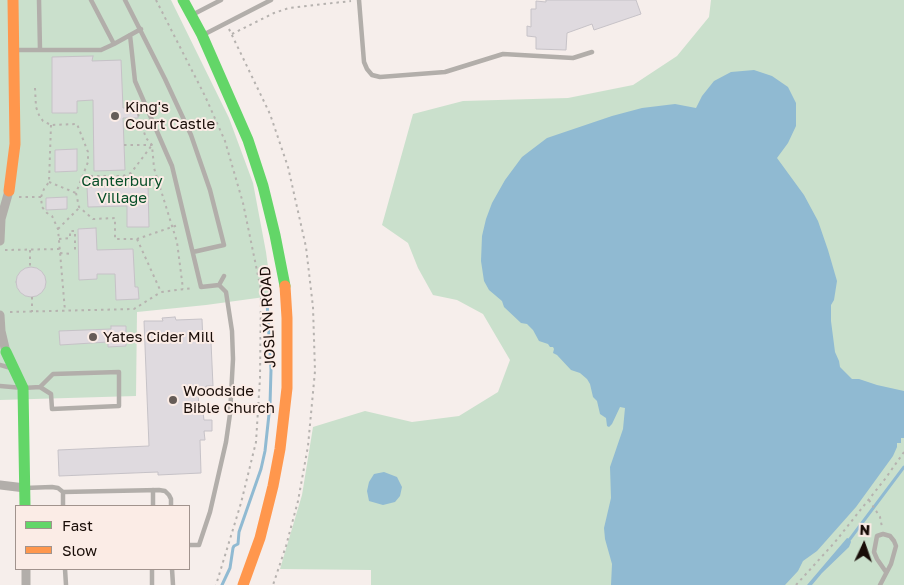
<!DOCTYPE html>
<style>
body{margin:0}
#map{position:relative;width:904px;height:585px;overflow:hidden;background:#f6eeeb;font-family:"Golos Text",sans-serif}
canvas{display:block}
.legend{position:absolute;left:15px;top:505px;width:175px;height:65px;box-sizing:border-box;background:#fbece6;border:1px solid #a1938d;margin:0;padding:6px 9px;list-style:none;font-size:15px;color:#190d08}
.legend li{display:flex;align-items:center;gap:10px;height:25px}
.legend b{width:25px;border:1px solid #a1938d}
.north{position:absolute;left:839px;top:520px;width:50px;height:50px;-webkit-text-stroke:4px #fbece6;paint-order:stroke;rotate:3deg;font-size:14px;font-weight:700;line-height:20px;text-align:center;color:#190d08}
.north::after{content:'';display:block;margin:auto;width:18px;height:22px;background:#190d08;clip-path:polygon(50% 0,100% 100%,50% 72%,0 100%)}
</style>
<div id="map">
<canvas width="904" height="585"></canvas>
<ul class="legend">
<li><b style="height:6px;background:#63d668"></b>Fast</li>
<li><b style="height:6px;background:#ff974d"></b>Slow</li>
</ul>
<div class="north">N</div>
</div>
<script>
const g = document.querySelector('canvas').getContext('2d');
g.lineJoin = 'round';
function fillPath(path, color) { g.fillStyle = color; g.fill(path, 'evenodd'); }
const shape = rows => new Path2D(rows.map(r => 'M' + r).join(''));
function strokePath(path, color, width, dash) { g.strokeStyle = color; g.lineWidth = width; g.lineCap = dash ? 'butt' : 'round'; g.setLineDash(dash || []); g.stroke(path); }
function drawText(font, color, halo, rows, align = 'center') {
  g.font = font + ' "Golos Text",sans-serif'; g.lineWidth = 4; g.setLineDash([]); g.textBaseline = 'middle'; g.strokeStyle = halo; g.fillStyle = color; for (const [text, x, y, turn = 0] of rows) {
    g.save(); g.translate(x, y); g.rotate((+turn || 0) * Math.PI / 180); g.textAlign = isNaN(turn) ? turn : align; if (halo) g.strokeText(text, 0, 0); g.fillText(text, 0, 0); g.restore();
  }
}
const green = shape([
 [0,0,171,0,229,118,253,183,266,252,272,296,206,305,137,312,136,396,0,400],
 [711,0,904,0,904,585,371,585,371,570,280,569,302,495,313,427,365,411,412,422,459,416,498,392,510,360,483,314,457,300,433,295,418,268,408,243,382,225,413,114,463,101,568,98,633,85,677,56,709,17]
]);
const water = shape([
 [754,70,772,76,788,87,796,103,796,126,788,143,777,158,804,195,818,221,828,250,837,281,834,300,831,305,831,321,835,352,839,361,840,367,852,379,859,379,877,385,904,391,904,438,901,438,901,443,897,443,897,447,893,456,856,507,817,551,803,561,798,571,785,585,611,585,612,564,605,539,604,528,611,498,610,467,623,429,625,408,620,407,612,424,609,427,607,426,606,418,600,414,597,401,593,397,590,384,587,379,580,373,571,370,557,355,553,353,554,349,553,347,550,347,548,344,539,341,533,330,527,324,521,323,504,307,502,301,489,290,484,281,481,261,482,236,486,219,492,203,505,180,522,157,547,138,612,116,642,108,675,104,696,108,702,96,714,81,731,72],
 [384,472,397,477,402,487,400,496,395,502,383,505,369,501,367,491,369,482,374,474],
 [847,538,850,539,851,542,849,547,822,573,812,585,807,585]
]);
const stream = shape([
 [850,539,904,467],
 [222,585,230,568,233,548,234,546,238,544,239,532,261,469,265,451,270,405,271,370,267,302]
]);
const building = shape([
 [546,0,636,0,641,14,594,30,592,24,567,33,566,50,536,49,536,37,527,36,527,26,531,27,531,9,536,9,536,1,546,2,546,0],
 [93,56,92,61,121,60,123,108,138,108,138,118,123,118,125,170,94,171,93,100,77,101,77,113,52,113,52,57,93,56],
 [77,149,77,171,55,172,55,150,77,149],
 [148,185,149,227,127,227,127,206,88,207,87,187,148,185],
 [67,197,67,209,46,210,46,198,67,197],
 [96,228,97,250,133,249,135,287,138,287,139,299,116,300,115,274,97,274,97,279,79,280,78,229,96,228],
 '16 282a15 15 0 1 1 30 0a15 15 0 1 1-30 0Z',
 [175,317,176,320,202,319,203,342,211,342,213,386,206,386,206,389,198,389,199,412,203,412,204,420,212,420,212,431,204,431,205,440,200,440,201,473,158,475,158,472,59,476,58,450,149,446,144,321,163,321,162,318,175,317],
 [111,326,126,326,126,346,108,347,108,342,60,345,59,331,111,329,111,326]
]);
const path = shape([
 [156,0,205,96,225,141,243,203,261,290,260,378,256,442,241,503,216,585],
 [229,29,270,114,288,167,306,247,313,307,315,371,308,446,298,501,286,546,273,585],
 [232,34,274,13,289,8,351,1],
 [35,88,36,107,39,115,43,121,51,125,77,124,88,152,88,162,76,193,79,207,93,219,115,218,115,239,137,239,178,225],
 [138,114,146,138,152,145,154,168,177,242,183,289],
 [51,125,49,182,44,189,41,197,42,207,47,213,52,216,58,229,65,311],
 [124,145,152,145],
 [84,176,123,176,131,173,152,145],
 [49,182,76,193],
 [19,197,41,197],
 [58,229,79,208],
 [59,239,70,238,70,231,75,231,75,250],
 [137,239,161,292,193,288],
 [5,250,60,249],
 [30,250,30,266],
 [60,253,71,254],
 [32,297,32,312],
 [10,312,134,309,161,292],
 [869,500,880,517,882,527],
 [796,585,835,542,885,479,904,452]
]);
const lane = shape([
 [39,0,40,50],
 [91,0,114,44,141,29],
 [125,0,165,79,191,135,210,190,224,245,193,252],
 [359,0,364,62,367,69,372,75,380,77,445,72,503,54,573,58,592,52],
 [192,15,221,0],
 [130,35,135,81,172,166,201,287,219,285],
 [203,35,271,0],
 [16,50,101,50,114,44],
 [0,365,11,368],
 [0,386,23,388,40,387,53,374,119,372,119,406,52,409,51,394,40,387],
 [25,488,52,487,58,488,63,492,159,490,165,491,169,495,171,499,171,506],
 [63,492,63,506],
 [153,506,153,490],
 [189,545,199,545,210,512,226,442,230,414,233,359,232,331,226,292,219,285,224,276],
 [65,569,66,585],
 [172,569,173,585],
 [152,585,152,569],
 [880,585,891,564,896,546,894,541,890,536,883,534,877,536,874,552,877,559,886,572]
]);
const street = shape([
 [0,241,1,219,9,191],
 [0,315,1,331,6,352],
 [0,485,25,488],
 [26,569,26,585]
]);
const fast = shape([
 [183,0,202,35,248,140,263,186,275,235,285,286],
 [6,352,23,388,25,506]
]);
const slow = shape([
 [9,191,15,144,13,0],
 [243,585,260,538,273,486,280,449,287,388,287,318,285,286]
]);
const markers = [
 [115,116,5,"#665c57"],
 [93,337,5,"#665c57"],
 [173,400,5,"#665c57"]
];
const poiNames = [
 ["King's",125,107],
 ["Court Castle",125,124],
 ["Yates Cider Mill",103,337],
 ["Woodside",183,391],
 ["Bible Church",183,408]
];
const parkNames = [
 ["Canterbury",122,181],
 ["Village",122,198]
];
const streetNames = [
 ["JOSLYN ROAD",268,317,-93]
];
fillPath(green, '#cae0cc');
fillPath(water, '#90bad2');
strokePath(stream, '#90bad2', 3);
fillPath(building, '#dfdadf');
strokePath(building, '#c6c2c7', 1);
strokePath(path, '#b6b2af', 2, [2.5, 4]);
strokePath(lane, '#b2aeaa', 4.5);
strokePath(street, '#b2aeaa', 9);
strokePath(fast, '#63d668', 11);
strokePath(slow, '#ff974d', 11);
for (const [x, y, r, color] of markers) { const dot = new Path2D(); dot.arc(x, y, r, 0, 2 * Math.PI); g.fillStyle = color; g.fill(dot); strokePath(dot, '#fbece6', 2); }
drawText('15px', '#190d08', '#fbece6', poiNames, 'left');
drawText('15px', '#074e28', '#fbece6', parkNames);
drawText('15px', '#190d08', '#fbece6', streetNames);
</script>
